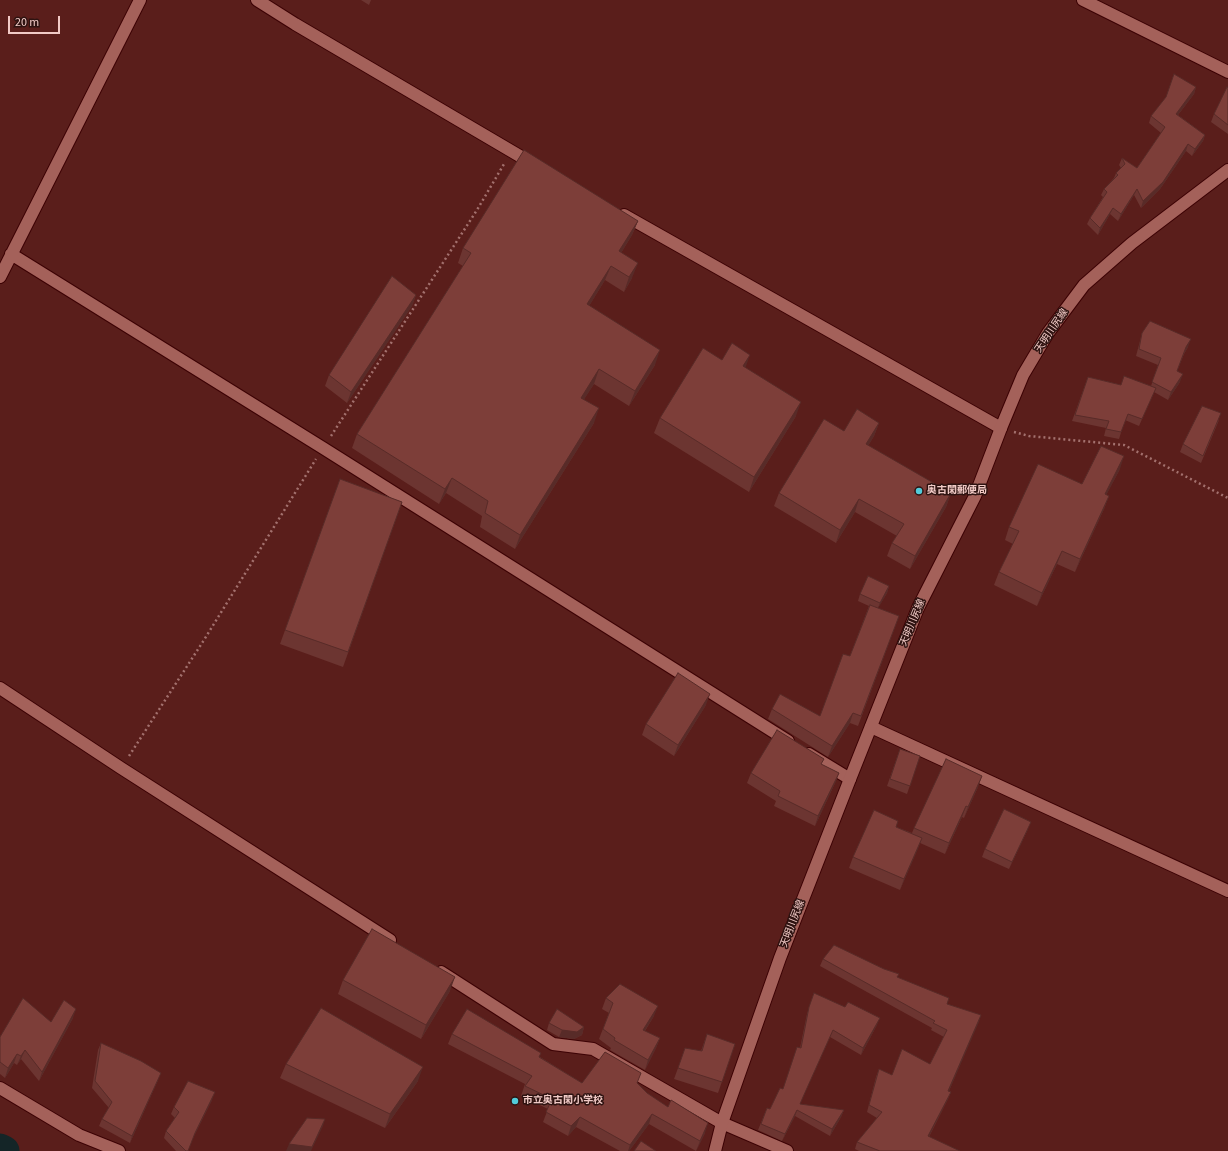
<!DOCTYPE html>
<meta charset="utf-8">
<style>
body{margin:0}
#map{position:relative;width:1228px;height:1151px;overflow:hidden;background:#5a1e1b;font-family:"Source Sans 3",sans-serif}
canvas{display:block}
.scale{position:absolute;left:8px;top:16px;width:52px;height:18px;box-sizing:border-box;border:2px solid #f1cac6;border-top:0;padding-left:5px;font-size:12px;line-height:14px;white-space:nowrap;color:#f1cac6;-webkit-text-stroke:3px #2e1311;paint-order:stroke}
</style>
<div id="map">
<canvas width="1228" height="1151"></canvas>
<div class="scale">20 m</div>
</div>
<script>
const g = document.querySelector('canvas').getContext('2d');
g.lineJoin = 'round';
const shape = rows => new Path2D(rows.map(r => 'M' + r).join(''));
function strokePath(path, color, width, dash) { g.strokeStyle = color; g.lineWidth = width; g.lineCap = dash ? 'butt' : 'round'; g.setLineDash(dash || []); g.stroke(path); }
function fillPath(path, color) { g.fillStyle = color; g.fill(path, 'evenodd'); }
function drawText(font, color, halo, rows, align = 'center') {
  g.font = font + ' "Source Sans 3","Noto Sans JP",sans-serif'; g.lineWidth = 3; g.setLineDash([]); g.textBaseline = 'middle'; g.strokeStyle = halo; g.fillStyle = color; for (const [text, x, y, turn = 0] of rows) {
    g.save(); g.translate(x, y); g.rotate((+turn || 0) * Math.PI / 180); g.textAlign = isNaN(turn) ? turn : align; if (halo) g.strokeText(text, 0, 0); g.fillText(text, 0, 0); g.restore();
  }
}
const river = shape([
 [0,1149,4,1151]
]);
const path = shape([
 [1014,432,1029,436,1124,445,1228,498],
 [331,436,477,210,504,164],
 [129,756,204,640,316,459]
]);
const street = shape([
 [257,0,295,24,535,165],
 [1083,0,1228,72],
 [624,215,1001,428],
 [11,254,323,448,788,741],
 [0,277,140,0],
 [0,688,121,768,390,940],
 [871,727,1228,891],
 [809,754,850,779],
 [441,972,553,1044,593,1049,722,1123,787,1151],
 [0,1088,79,1135,119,1151]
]);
const secondary = shape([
 [715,1151,722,1123,780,958,850,779,918,608,975,496,1001,428,1023,375,1048,333,1084,285,1132,243,1228,170]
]);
const wall = shape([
 [361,0,371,0,369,5],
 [1196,87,1194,94,1178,115,1205,135,1203,141,1192,156,1186,151,1160,189,1141,208,1134,195,1118,221,1110,214,1098,235,1087,224,1090,218,1103,197,1101,195,1104,189,1114,178,1116,173,1121,168,1119,165,1122,158,1137,168,1161,133,1149,123,1151,116,1166,98],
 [1228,88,1228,134,1211,122,1214,114],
 [638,221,632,235,621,253,632,278,624,292,605,280,589,306,655,365,629,406,594,384,584,399,594,423,515,549,480,527,482,516,446,493,439,504,352,448,357,434,463,266,458,263,463,248],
 [416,295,412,306,347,403,325,386,329,375],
 [1142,333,1188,347,1184,354,1177,371,1180,382,1168,400,1154,392,1139,426,1125,420,1119,439,1104,436,1106,428,1072,421,1088,377,1121,385,1151,386,1158,365,1136,356,1140,341],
 [722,360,746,368,796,416,749,492,654,433,660,418],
 [1219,420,1201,463,1180,452,1183,444],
 [879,423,874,436,868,446,951,493,946,507,910,569,887,556,892,543,897,536,855,512,836,543,774,506,779,493,844,431],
 [1120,469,1106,495,1109,496,1104,509,1075,572,1057,564,1037,606,994,585,999,572,1013,544,1005,540,1009,527,1082,484],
 [340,479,402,502,343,667,280,644],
 [889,586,887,593,878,608,899,616,858,726,850,723,828,757,768,719,772,709,820,716,850,656,869,606,858,601,860,594],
 [706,705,674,756,642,735,646,724],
 [900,749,920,756,907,794,887,786],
 [751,773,839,773,835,783,815,826,774,806,776,801,747,783],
 [978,787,964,818,962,817,945,854,920,843,900,890,849,868,853,857,896,827,912,833,914,828],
 [1028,829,1009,869,982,857,985,849],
 [823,959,884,969,899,974,897,977,947,1004,981,1015,949,1091,951,1092,948,1099,929,1137,960,1151,859,1151,855,1149,857,1142,877,1118,867,1112,876,1077,879,1069,892,1075,930,1064,944,1037,931,1030,932,1028,820,966],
 [343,980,450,991,421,1039,338,994],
 [814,993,877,1025,861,1055,830,1037,800,1103,800,1104,844,1110,841,1117,830,1136,795,1116,782,1141,758,1130,767,1108,770,1109,783,1089,800,1048,807,1014],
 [606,998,654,1016,645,1031,660,1038,656,1048,645,1070,610,1050,611,1048,599,1039,609,1013,602,1009],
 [73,1018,39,1081,21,1059,17,1065,14,1063,5,1078,0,1074,0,1037,51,1022],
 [549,1023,584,1027,582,1035,574,1039,559,1037,547,1030],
 [452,1034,540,1057,582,1083,638,1084,647,1093,705,1133,696,1151,649,1124,629,1151,620,1151,576,1127,568,1136,543,1122,548,1109,521,1096,525,1084,448,1044],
 [707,1034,735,1044,718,1093,674,1079,678,1068,701,1051],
 [101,1043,158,1080,130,1143,99,1126,102,1119,109,1108,92,1088,98,1050],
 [286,1064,418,1081,385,1128,280,1078],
 [212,1100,192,1140,188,1151,176,1151,164,1138,166,1131,175,1118,171,1114,174,1107]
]);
const shadedWall = shape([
 [1196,87,1194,94,1174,120,1176,114],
 [1205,135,1203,141,1192,156,1195,149],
 [1188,144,1186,151,1160,189,1141,208,1143,201],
 [1137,189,1134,195,1118,221,1121,214],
 [1113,208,1110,214,1098,235,1100,228],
 [638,221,632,235,613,266,619,251],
 [638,263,632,278,624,292,629,277],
 [611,266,605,280,581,319,587,304],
 [416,295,412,306,347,403,351,392],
 [1191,339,1188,347,1184,354,1186,347],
 [660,350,655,365,629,406,635,391],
 [750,355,745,369,743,366],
 [599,369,594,384,576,412,581,398],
 [1183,374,1180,382,1168,400,1171,392],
 [801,402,796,416,749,492,754,477],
 [599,408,594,423,515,549,520,535],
 [879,423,874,436,861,458,866,444],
 [1124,456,1120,469,1100,507,1105,494],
 [452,478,446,493,439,504,445,489],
 [951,493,946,507,910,569,915,556],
 [1109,496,1104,509,1075,572,1080,559],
 [859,499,855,512,836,543,840,530],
 [1062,551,1057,564,1037,606,1042,593],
 [889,586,887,593,877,610,880,603],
 [710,694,706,705,674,756,678,745],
 [853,713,850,723,828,757,832,746],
 [839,773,835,783,815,826,818,816],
 [982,776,978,787,964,818,968,807],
 [966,806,962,817,945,854,949,843],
 [1031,822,1028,829,1009,869,1012,862],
 [922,838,918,849,900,890,904,879],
 [455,977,450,991,421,1039,426,1025],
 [658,1006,654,1016,639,1040,643,1030],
 [76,1009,73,1018,39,1081,42,1072],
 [981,1015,979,1022,946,1098,948,1091],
 [880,1018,877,1025,861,1055,863,1048],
 [584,1027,582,1035,574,1039,559,1037,562,1030],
 [660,1038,656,1048,645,1070,648,1060],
 [25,1050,21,1059,17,1065,21,1056],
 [17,1054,14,1063,5,1078,8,1068],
 [423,1067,418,1081,385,1128,390,1114],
 [161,1073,158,1080,130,1143,132,1136],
 [215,1092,212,1100,192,1140,195,1133],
 [951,1092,948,1099,925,1144,928,1136],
 [797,1110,795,1116,782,1141,785,1134],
 [844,1110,841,1117,830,1136,832,1129],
 [652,1114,649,1124,629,1151,628,1151,630,1145],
 [580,1117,576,1127,568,1136,571,1126],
 [325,1119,323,1126,311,1151,286,1151,289,1144],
 [708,1123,705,1133,696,1151,700,1141]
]);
const building = shape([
 [1174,74,1196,87,1176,114,1205,135,1195,149,1188,144,1163,182,1143,201,1137,189,1121,214,1113,208,1100,228,1090,218,1107,192,1104,189,1118,175,1116,173,1125,164,1122,158,1137,168,1165,127,1151,116,1166,97,1174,74],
 [1227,87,1228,88,1228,125,1214,114,1227,87],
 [524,150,638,221,619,251,638,263,629,277,611,266,587,304,660,350,635,391,599,369,581,398,599,408,520,535,485,513,488,501,452,478,445,489,357,434,471,253,463,248,524,150],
 [392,276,416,295,351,392,329,375,392,276],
 [1150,321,1191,339,1186,347,1177,371,1183,374,1171,392,1152,382,1161,358,1139,349,1142,333,1150,321],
 [732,343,750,355,743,366,801,402,754,477,660,418,703,348,722,360,732,343],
 [1124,376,1156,388,1142,419,1128,414,1121,432,1106,429,1109,421,1075,415,1088,377,1121,385,1124,376],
 [1202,406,1221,413,1203,456,1183,444,1202,406],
 [857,409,879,423,866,444,951,493,915,556,892,543,904,524,859,499,840,530,779,493,824,419,844,431,857,409],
 [1101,446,1124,456,1105,494,1109,496,1080,559,1062,551,1042,593,999,572,1019,531,1009,527,1038,464,1082,484,1101,446],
 [340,479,402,502,348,652,285,630,340,479],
 [868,576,889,586,880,603,860,594,868,576],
 [870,605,899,616,861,716,853,713,832,746,772,709,780,694,820,716,843,654,850,656,870,605],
 [678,673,710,694,678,745,646,724,678,673],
 [777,730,824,759,821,764,839,773,818,816,778,796,780,791,751,773,777,730],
 [900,749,920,756,910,786,890,779,900,749],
 [946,759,982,776,968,807,966,806,949,843,914,828,946,759],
 [1004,809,1031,822,1012,862,985,849,1004,809],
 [874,810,898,821,896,827,922,838,904,879,853,857,874,810],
 [372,929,455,977,426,1025,343,980,372,929],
 [834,945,884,969,899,974,897,977,949,998,947,1004,981,1015,948,1091,951,1092,928,1136,960,1151,880,1151,857,1142,882,1112,869,1105,879,1069,892,1075,902,1049,930,1064,947,1030,933,1023,935,1021,823,959,834,945],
 [620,984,658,1006,643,1030,660,1038,648,1060,614,1040,615,1038,603,1029,613,1003,606,998,620,984],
 [814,993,845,1007,848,1002,880,1018,863,1048,833,1030,803,1097,800,1104,844,1110,832,1129,797,1110,785,1134,761,1124,767,1108,770,1109,780,1088,783,1089,797,1047,801,1048,809,1007,814,993],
 [23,998,51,1022,64,1000,76,1009,42,1072,25,1050,21,1056,17,1054,8,1068,0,1062,0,1037,23,998],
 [321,1008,423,1067,390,1114,286,1064,321,1008],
 [467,1009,541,1053,539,1057,582,1083,605,1052,641,1073,637,1083,647,1093,668,1107,671,1100,708,1123,700,1141,652,1114,630,1145,580,1117,571,1126,546,1112,552,1099,525,1086,532,1076,452,1034,467,1009],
 [557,1009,584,1027,577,1032,562,1030,549,1023,557,1009],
 [707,1034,735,1044,722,1082,678,1068,685,1048,702,1051,707,1034],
 [101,1043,141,1061,161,1073,132,1136,102,1119,112,1102,95,1081,101,1043],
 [188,1081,215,1092,195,1133,188,1151,186,1151,166,1131,179,1112,174,1107,188,1081],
 [307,1118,325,1119,312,1147,289,1144,307,1118],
 [641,1141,656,1151,634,1151,641,1141]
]);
const markers = [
 [919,491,4,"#52cbd9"],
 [515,1101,4,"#52cbd9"]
];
const streetNames = [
 ["天明川尻線",1052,331,-56],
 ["天明川尻線",913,623,-67],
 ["天明川尻線",793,924,-69]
];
const poiNames = [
 ["奥古閑郵便局",927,491],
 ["市立奥古閑小学校",523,1101]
];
strokePath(river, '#142527', 31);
strokePath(street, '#3c0204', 14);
strokePath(secondary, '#3c0204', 14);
strokePath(path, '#a3716e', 2.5, [2, 3]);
strokePath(street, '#a4615a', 12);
strokePath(secondary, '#a4615a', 12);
fillPath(wall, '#6c3531');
fillPath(shadedWall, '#582b28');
fillPath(building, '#7d3e39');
strokePath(building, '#582b28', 1);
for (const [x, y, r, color] of markers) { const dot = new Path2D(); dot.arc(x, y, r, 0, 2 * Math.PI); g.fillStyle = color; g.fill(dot); strokePath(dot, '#2e1311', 1.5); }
drawText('10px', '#f1cac6', '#2e1311', streetNames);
drawText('bold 10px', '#f1cac6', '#2e1311', poiNames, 'left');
</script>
